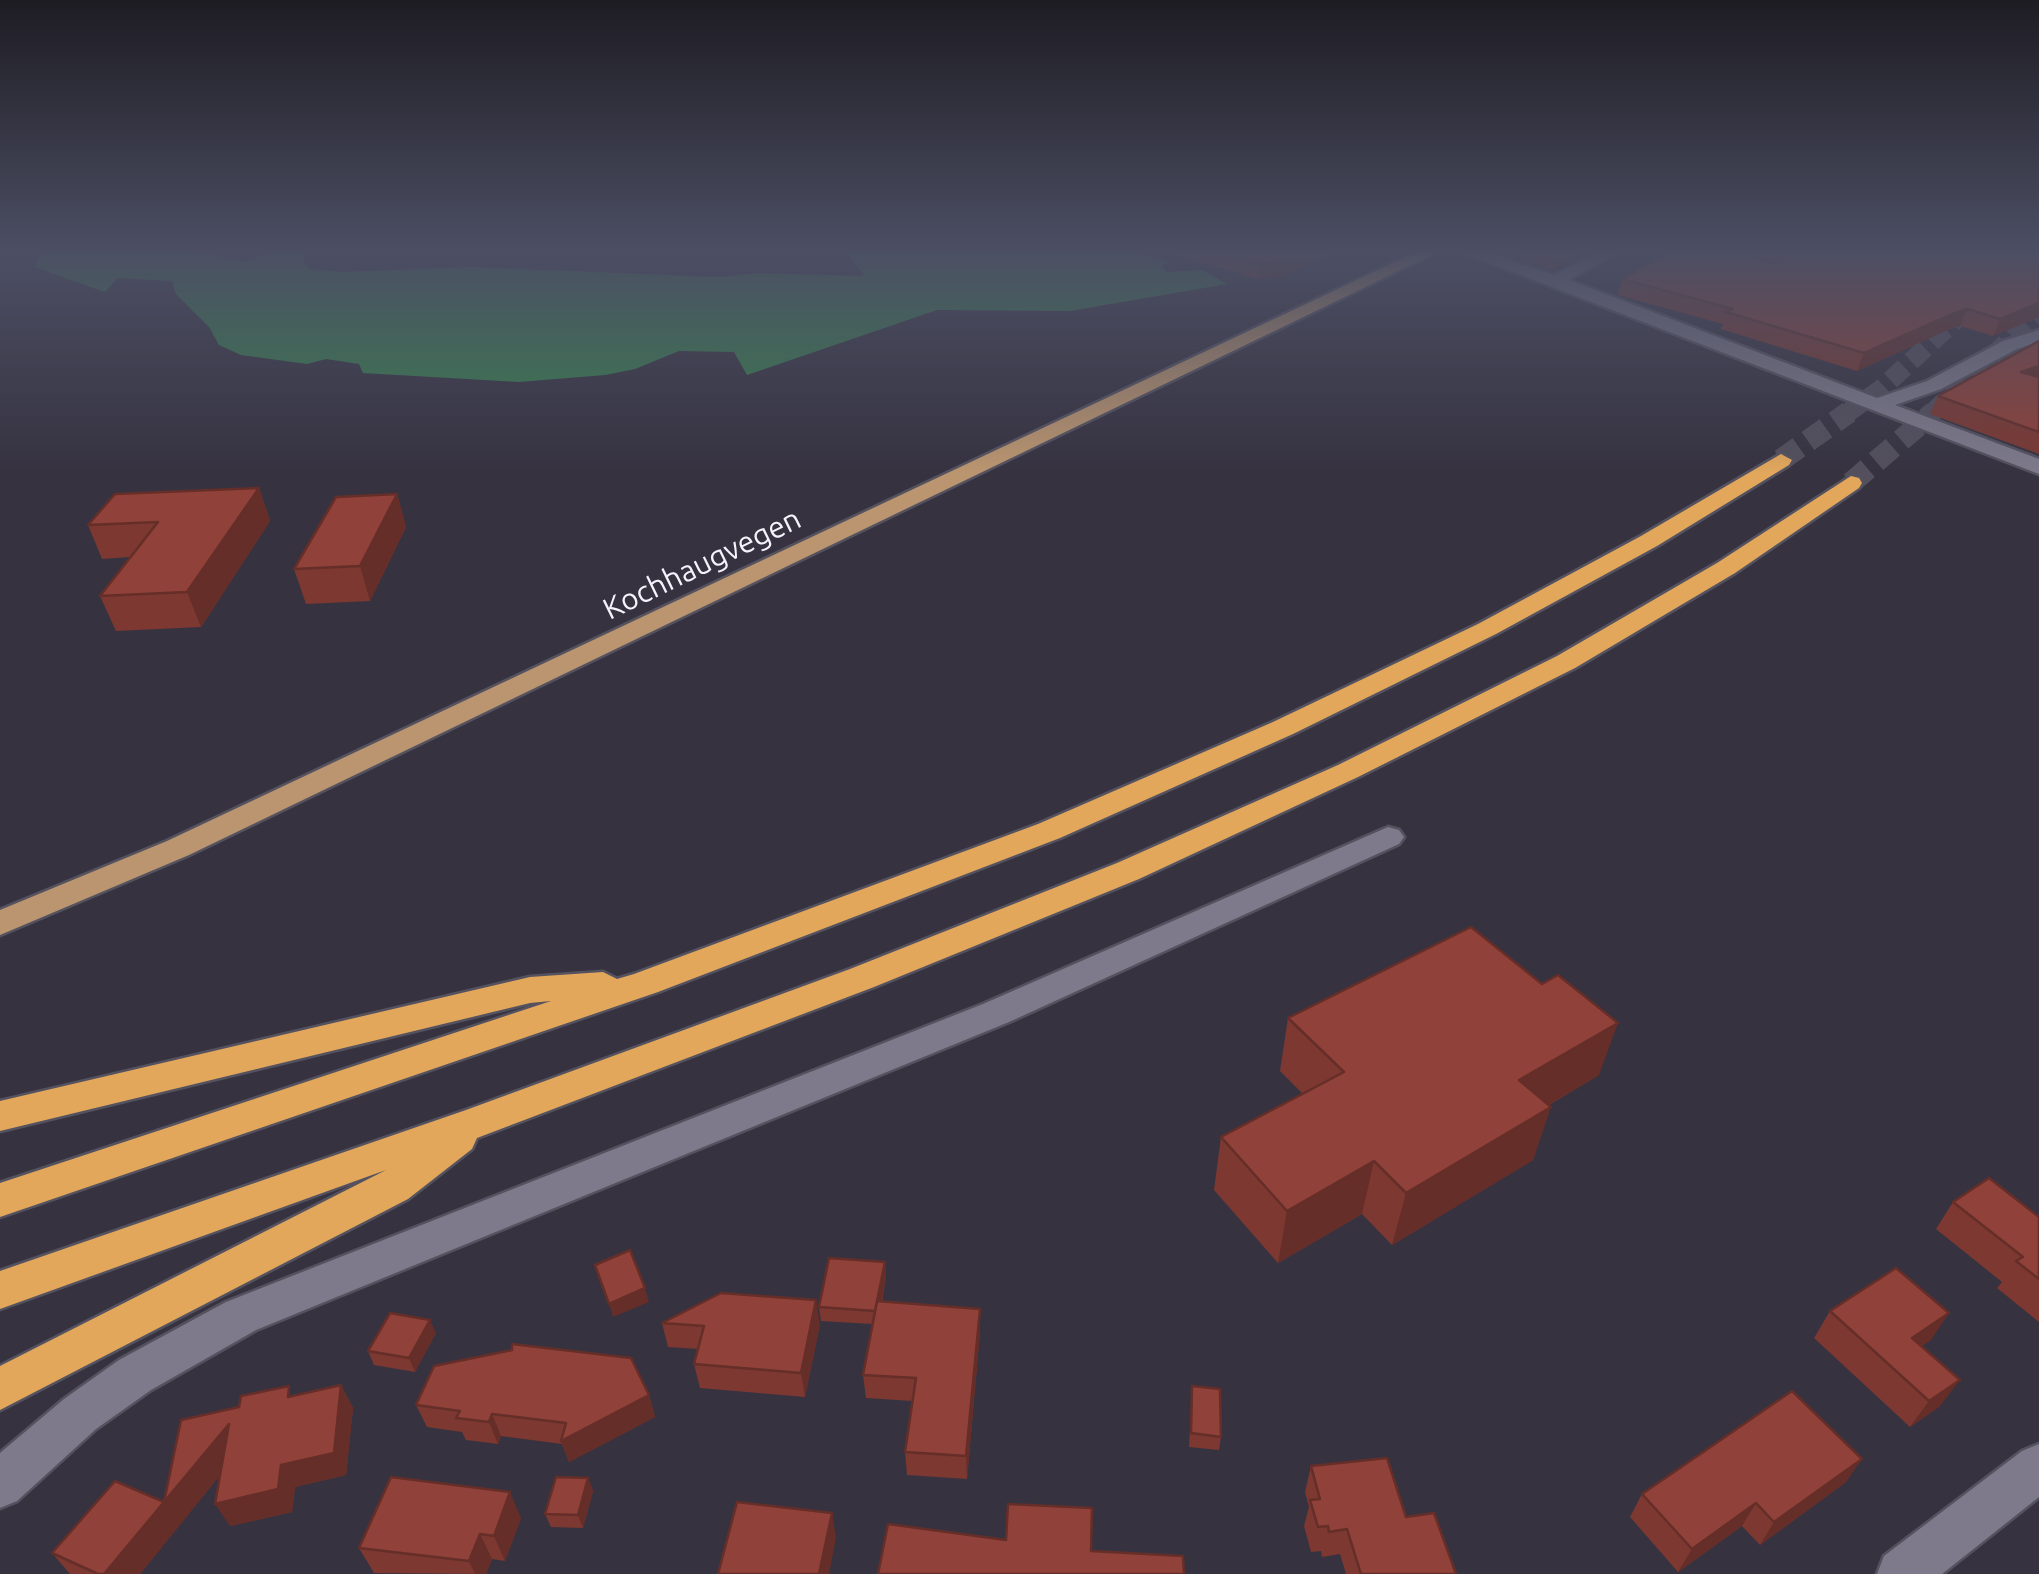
<!DOCTYPE html>
<style>
body{margin:0}
canvas{display:block;background:#363240}
</style>
<canvas width="2039" height="1574"></canvas>
<script>
const g = document.querySelector('canvas').getContext('2d');
g.lineJoin = 'round';
function fillPath(path, color) { g.fillStyle = color; g.fill(path, 'evenodd'); }
const shape = rows => new Path2D(rows.map(r => 'M' + r).join(''));
function strokePath(path, color, width, dash) { g.strokeStyle = color; g.lineWidth = width; g.lineCap = dash ? 'butt' : 'round'; g.setLineDash(dash || []); g.stroke(path); }
function drawText(font, color, halo, rows, align = 'center') {
  g.font = font + ' Ubuntu,sans-serif'; g.lineWidth = 8; g.setLineDash([]); g.textBaseline = 'middle'; g.strokeStyle = halo; g.fillStyle = color; for (const [text, x, y, turn = 0] of rows) {
    g.save(); g.translate(x, y); g.rotate((+turn || 0) * Math.PI / 180); g.textAlign = isNaN(turn) ? turn : align; if (halo) g.strokeText(text, 0, 0); g.fillText(text, 0, 0); g.restore();
  }
}
const forest = shape([
 [41,253,204,253,242,261,271,253,304,253,303,260,309,269,344,272,471,267,720,277,757,273,865,276,846,253,1141,253,1169,262,1162,266,1167,272,1202,270,1227,284,1070,311,937,310,747,375,734,352,679,351,635,369,605,375,519,382,363,373,359,364,326,359,307,364,241,355,219,345,209,327,176,294,172,281,118,278,105,292,34,267]
]);
const highwayTunnelFar1 = shape([
 [1846,414,1881,389,2028,253],
 [1931,414,2039,312]
]);
const highwayTunnel = shape([
 [1781,460,1849,412],
 [1851,483,1934,412]
]);
const minor = shape([
 [1464,253,1489,253,1554,275,1596,253,1617,253,1569,280,1877,398,1927,381,2003,341,2039,330,2039,342,2017,349,1941,389,1895,405,2039,459,2039,474,1464,253],
 [1388,827,1399,830,1404,837,1399,844,1009,1022,256,1330,151,1390,96,1429,17,1501,0,1508,0,1453,64,1399,119,1360,226,1302,983,1004,1388,827],
 [2039,1444,2039,1497,1942,1574,1877,1574,1884,1556,2022,1451,2039,1444]
]);
const major = shape([
 [1414,253,1436,253,189,855,0,935,0,910,167,841,1414,253]
]);
const highway = shape([
 [1781,454,1792,460,1789,465,1657,546,1496,634,1293,734,1060,838,658,992,0,1217,0,1183,551,1001,530,1003,0,1131,0,1101,530,977,603,972,617,979,634,974,1038,824,1273,722,1478,624,1641,536,1781,454],
 [1851,476,1859,478,1862,483,1859,488,1735,573,1575,668,1358,777,1139,879,874,987,477,1138,472,1149,408,1199,0,1410,0,1366,386,1170,0,1309,0,1271,466,1110,850,969,1117,863,1338,765,1557,656,1717,563,1851,476]
]);
const wall = shape([
 [1167,253,1334,253,1278,277,1259,279],
 [1522,253,1587,253,1552,270,1521,260],
 [1669,253,2039,253,2039,317,1993,336,1960,326,1950,329,1857,371,1721,329,1723,324,1618,295,1622,279],
 [2039,341,2039,454,1930,414,1938,396],
 [259,488,270,521,201,627,116,631,100,596,130,557,102,559,88,525],
 [397,494,406,527,370,601,306,604,294,569],
 [1288,1018,1599,1075,1549,1105,1533,1160,1392,1245,1362,1214,1278,1263,1214,1190,1221,1137,1303,1094,1280,1071],
 [1953,1202,2039,1217,2039,1322,1997,1288,2002,1282,1936,1229],
 [885,1262,886,1276,882,1302,980,1309,980,1332,967,1479,907,1475,905,1452,912,1401,866,1398,863,1375,872,1324,821,1321,819,1307],
 [1830,1311,1931,1340,1921,1346,1940,1406,1910,1427,1814,1338],
 [662,1323,820,1324,805,1397,700,1388,694,1364,698,1349,668,1347],
 [436,1333,415,1372,374,1365,368,1351],
 [341,1385,353,1408,346,1475,295,1487,292,1512,230,1526,220,1475,140,1574,70,1574,52,1553,164,1502,294,1396],
 [1192,1386,1221,1437,1219,1450,1189,1447],
 [649,1395,655,1417,569,1462,562,1444,501,1436,498,1444,466,1440,462,1432,427,1427,416,1405],
 [1311,1466,1406,1517,1456,1574,1346,1574,1340,1554,1322,1557,1321,1551,1311,1552,1304,1526,1309,1507,1305,1492],
 [588,1478,593,1491,583,1528,551,1527,545,1514],
 [1846,1482,1760,1545,1742,1526,1678,1572,1630,1517,1642,1494],
 [521,1518,505,1561,492,1559,486,1574,374,1573,359,1548]
]);
const shadedWall = shape([
 [1300,253,1334,253,1278,277,1259,279,1260,264],
 [1558,253,1587,253,1552,270,1556,255],
 [2039,303,2039,317,1993,336,2000,319],
 [1967,309,1960,326,1950,329,1857,371,1864,353,1957,312],
 [2039,366,2039,381,2021,372],
 [259,488,270,521,201,627,187,592],
 [397,494,406,527,370,601,360,566],
 [1618,1023,1599,1075,1502,1132,1519,1080],
 [1551,1107,1533,1160,1392,1245,1406,1193],
 [1374,1161,1362,1214,1278,1263,1287,1211],
 [885,1262,886,1276,877,1325,876,1311],
 [645,1288,649,1302,613,1317,609,1304],
 [816,1300,820,1324,805,1397,801,1373],
 [980,1309,980,1332,967,1479,966,1456],
 [1949,1313,1931,1340,1894,1365,1912,1338],
 [430,1320,436,1333,415,1372,409,1358],
 [1960,1380,1940,1406,1910,1427,1929,1401],
 [341,1385,353,1408,346,1475,295,1487,292,1512,230,1526,215,1504],
 [649,1395,655,1417,569,1462,561,1441],
 [492,1414,501,1436,498,1444,489,1422],
 [229,1424,243,1447,140,1574,104,1574],
 [1862,1459,1846,1482,1760,1545,1774,1522],
 [588,1478,593,1491,583,1528,578,1515],
 [510,1492,521,1518,505,1561,494,1536],
 [1756,1503,1742,1526,1678,1572,1692,1549],
 [832,1513,836,1538,829,1574,819,1574],
 [480,1534,492,1559,486,1574,475,1574,469,1561]
]);
const building = shape([
 [1223,253,1300,253,1279,262,1260,264,1223,253],
 [1669,253,1741,253,1773,264,1784,258,1783,253,2039,253,2039,303,2000,319,1967,309,1957,312,1864,353,1726,312,1733,309,1622,279,1669,253],
 [2039,341,2039,366,2021,372,2039,377,2039,432,1938,396,2039,341],
 [259,488,187,592,100,596,158,522,88,525,115,494,259,488],
 [397,494,360,566,294,569,336,497,397,494],
 [1471,927,1542,984,1558,975,1618,1023,1519,1080,1551,1107,1406,1193,1374,1161,1287,1211,1221,1137,1344,1072,1288,1018,1471,927],
 [1989,1178,2039,1217,2039,1279,2016,1261,2023,1257,1953,1202,1989,1178],
 [630,1250,645,1288,609,1304,595,1265,630,1250],
 [829,1258,885,1262,875,1311,819,1307,829,1258],
 [1896,1268,1949,1313,1912,1338,1960,1380,1929,1401,1830,1311,1896,1268],
 [721,1293,816,1300,801,1373,694,1364,704,1326,662,1323,721,1293],
 [877,1301,980,1309,966,1456,905,1452,916,1378,863,1375,877,1301],
 [390,1313,430,1320,409,1358,368,1351,390,1313],
 [512,1344,631,1358,649,1395,561,1441,566,1423,492,1414,489,1422,456,1418,460,1411,416,1405,434,1366,512,1350,512,1344],
 [341,1385,334,1453,281,1465,278,1489,215,1504,229,1424,104,1574,98,1574,52,1553,115,1481,164,1502,181,1420,239,1407,241,1396,289,1386,288,1397,341,1385],
 [1192,1386,1220,1389,1221,1437,1191,1433,1192,1386],
 [1792,1391,1862,1459,1774,1522,1756,1503,1692,1549,1642,1494,1792,1391],
 [1387,1458,1406,1517,1434,1513,1456,1574,1361,1574,1347,1529,1329,1532,1328,1526,1318,1527,1310,1500,1320,1499,1311,1466,1387,1458],
 [391,1477,510,1492,494,1536,480,1534,469,1561,359,1548,391,1477],
 [556,1477,588,1478,578,1515,545,1514,556,1477],
 [737,1502,832,1513,819,1574,718,1574,737,1502],
 [1008,1504,1092,1508,1091,1551,1183,1556,1184,1574,878,1574,888,1524,1006,1540,1008,1504]
]);
const streetNames = [
 ["Kochhaugvegen",702,564,-26]
];
fillPath(forest, '#38814d');
strokePath(highwayTunnelFar1, '#534f5c', 19, [19, 9]);
strokePath(highwayTunnel, '#534f5c', 22, [22, 11]);
strokePath(minor, '#55525f', 5);
strokePath(major, '#55525f', 5);
strokePath(highway, '#55525f', 5);
fillPath(minor, '#7e7a8b');
fillPath(major, '#bb956f');
fillPath(highway, '#e3a75c');
fillPath(wall, '#7c3831');
fillPath(shadedWall, '#652e28');
fillPath(building, '#904139');
strokePath(building, '#652e28', 2.5);
const sky = g.createLinearGradient(0, 0, 0, 474);
sky.addColorStop(0, '#1e1c23');
sky.addColorStop(0.53, '#4c4f64');
sky.addColorStop(1, '#4c4f6400');
g.fillStyle = sky;
g.fillRect(0, 0, 2039, 474);
drawText('30px', '#f6f3fd', '#363240', streetNames);
</script>
